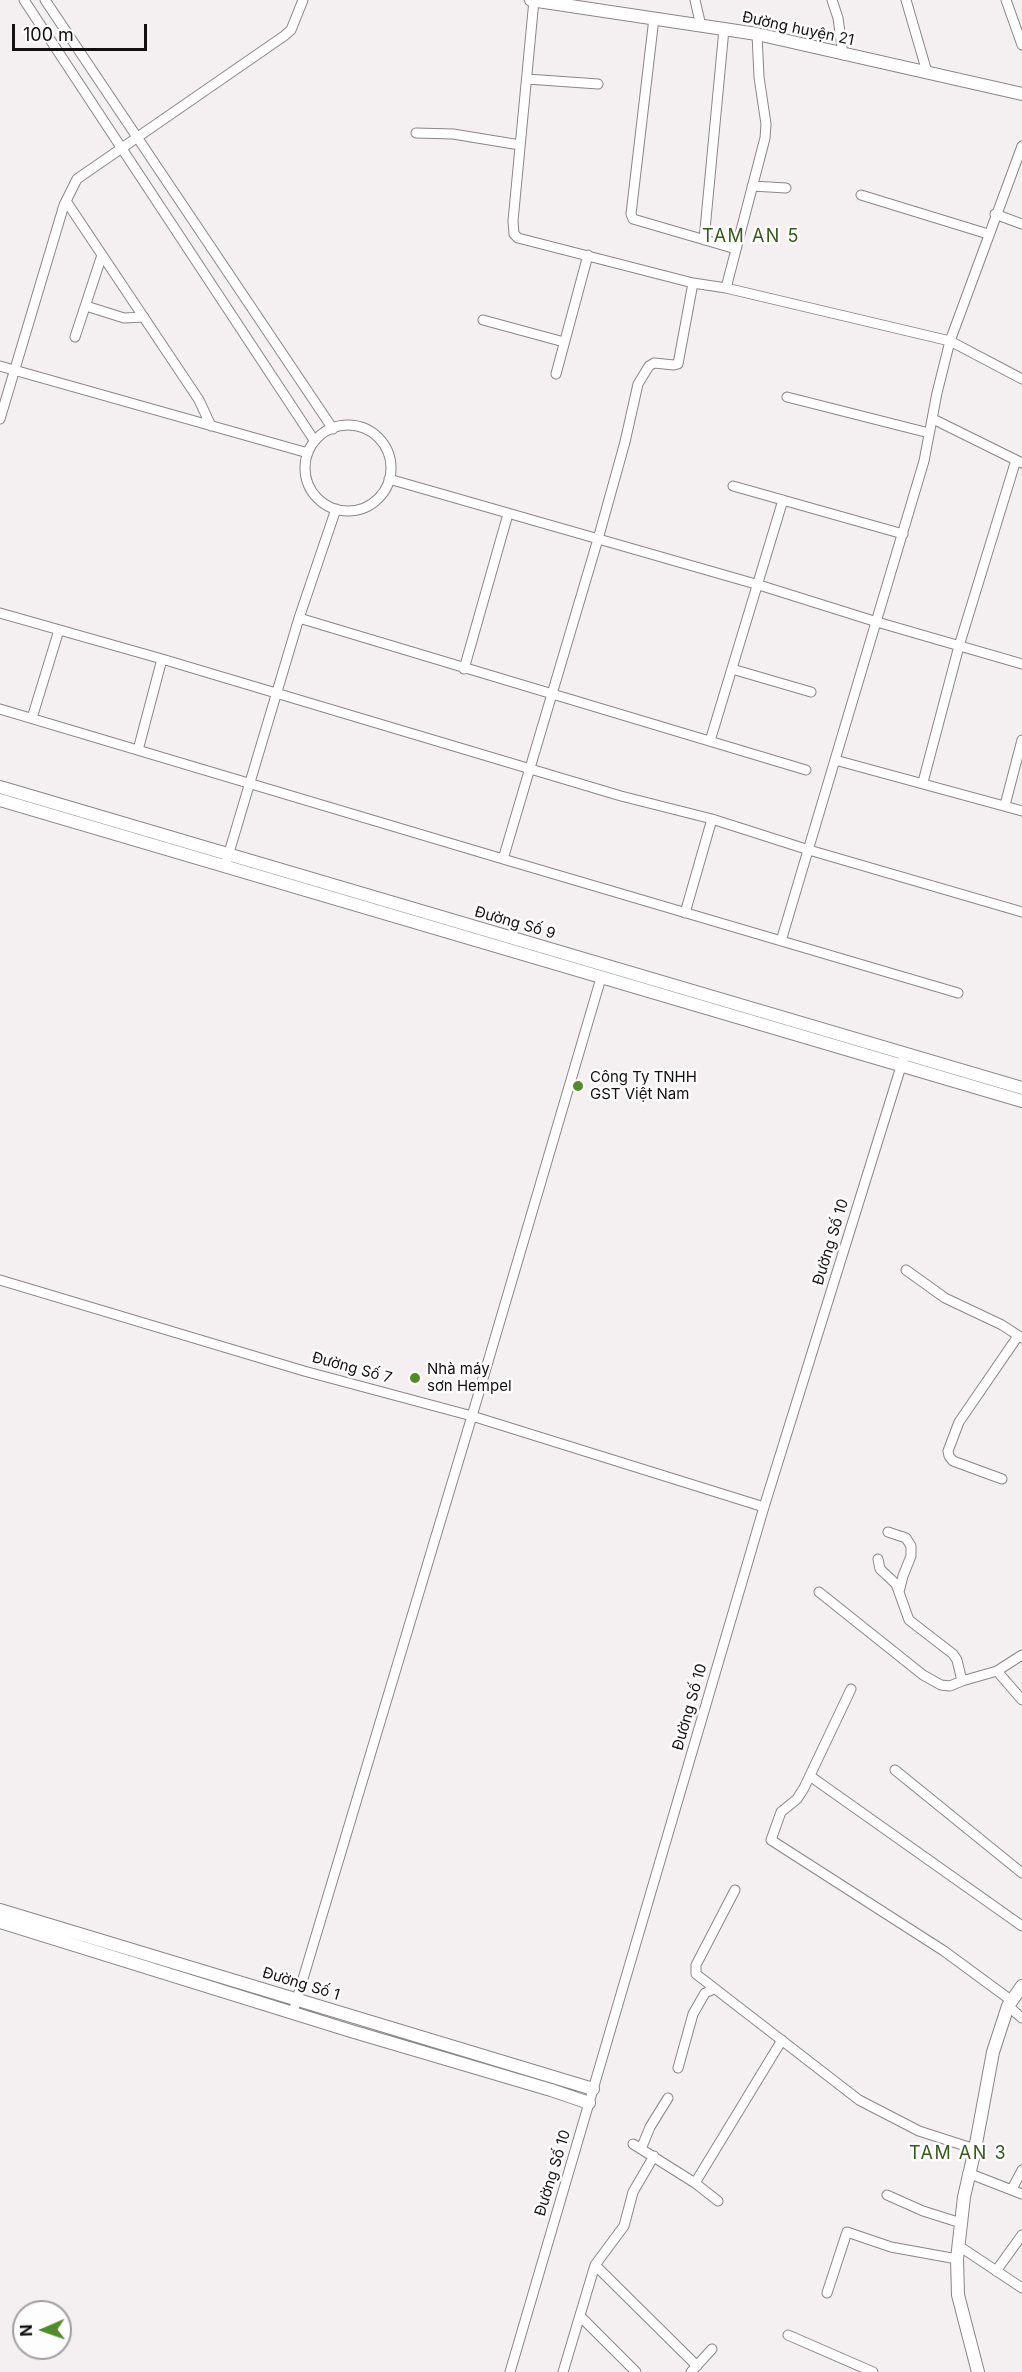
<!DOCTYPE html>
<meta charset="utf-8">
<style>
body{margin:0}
#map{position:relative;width:1022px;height:2372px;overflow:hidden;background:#f4eff1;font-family:Inter,sans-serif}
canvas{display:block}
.north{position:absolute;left:12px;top:2300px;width:60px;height:60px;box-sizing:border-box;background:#fefdfe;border:2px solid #a09e9f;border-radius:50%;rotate:268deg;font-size:16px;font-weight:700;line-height:24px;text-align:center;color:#121011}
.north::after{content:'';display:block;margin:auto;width:21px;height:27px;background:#518c29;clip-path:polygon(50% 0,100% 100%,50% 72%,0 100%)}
.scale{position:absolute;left:12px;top:24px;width:135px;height:27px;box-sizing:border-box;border:3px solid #121011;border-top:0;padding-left:8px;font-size:18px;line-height:21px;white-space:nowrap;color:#121011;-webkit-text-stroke:4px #fefdfe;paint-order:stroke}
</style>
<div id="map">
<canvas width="1022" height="2372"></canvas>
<div class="north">N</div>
<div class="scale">100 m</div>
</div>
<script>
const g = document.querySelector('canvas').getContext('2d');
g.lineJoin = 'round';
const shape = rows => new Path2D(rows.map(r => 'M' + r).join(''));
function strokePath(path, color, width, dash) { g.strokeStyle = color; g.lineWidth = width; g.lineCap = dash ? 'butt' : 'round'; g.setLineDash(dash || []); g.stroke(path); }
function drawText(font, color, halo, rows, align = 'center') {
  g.font = font + ' Inter,sans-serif'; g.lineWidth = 5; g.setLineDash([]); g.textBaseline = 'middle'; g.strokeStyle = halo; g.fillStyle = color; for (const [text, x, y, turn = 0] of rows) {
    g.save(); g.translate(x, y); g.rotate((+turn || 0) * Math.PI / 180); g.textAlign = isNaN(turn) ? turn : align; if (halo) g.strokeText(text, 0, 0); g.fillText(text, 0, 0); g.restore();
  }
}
const minor = shape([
 [24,0,314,440],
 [45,0,333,429],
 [534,0,513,221,514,234,518,238,693,283,726,288,950,341,1022,379],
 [695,0,701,26],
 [832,0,838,18,843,55],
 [906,0,927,72],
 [1006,0,1022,45],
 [654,18,631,214,633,219,736,249],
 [527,79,598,84],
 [416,133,453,134,520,145],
 [752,186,786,188],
 [861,195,988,234],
 [66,201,199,400,211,426],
 [995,214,1022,224],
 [704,240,724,29],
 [726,288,765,138,766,124,759,77,757,34],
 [86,306,124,318,144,317],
 [483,320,564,342],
 [75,337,102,255],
 [0,366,308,453],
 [556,374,588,255],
 [787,397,929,433],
 [0,419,64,205,77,179,284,36,291,30,303,0],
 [933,419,1022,463],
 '305 468a43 43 0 1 1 86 0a43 43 0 1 1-86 0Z',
 [389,479,759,585,877,622,1022,664],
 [733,486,903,534],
 [0,613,162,659,621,796,712,819,809,850,1022,912],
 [299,618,806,770],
 [464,669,508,514],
 [732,669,811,692],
 [0,709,503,859,598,539,625,442,638,384,649,366,654,363,674,365,678,364,693,283],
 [32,718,59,630],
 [710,741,783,500],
 [138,750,162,659],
 [835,760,1022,811],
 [923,782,959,646,1016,460],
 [1005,805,1022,740],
 [503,859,958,993],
 [225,866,299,618,336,509],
 [685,913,712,819],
 [781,941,924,461,937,393,950,341,1022,146],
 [906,1270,945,1298,1002,1325,1022,1338],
 [0,1280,304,1371,472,1416,764,1507],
 [1002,1479,953,1461,949,1456,948,1451,959,1422,1018,1336],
 [888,1532,906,1538,911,1546,911,1556,903,1576,899,1592],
 [878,1559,880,1569,896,1584,909,1620,953,1654,957,1660,962,1681,997,1671,1022,1655],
 [819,1592,923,1675,941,1685,950,1686,962,1681],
 [997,1671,1022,1700],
 [851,1689,804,1788,797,1799,781,1812,771,1840,944,1951,1012,2001],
 [895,1770,1022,1873],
 [810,1776,1022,1926],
 [735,1890,696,1965,696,1974,859,2100,919,2131,975,2149],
 [1008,2006,1022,2018],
 [293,2012,472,1416,601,978],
 [678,2068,693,2014,705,1993,714,1989],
 [633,2144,695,2183,718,2201],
 [641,2149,650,2127,668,2098],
 [968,2173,1022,2194],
 [695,2183,782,2040],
 [1012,2189,1022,2170],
 [887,2195,923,2211,961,2223],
 [959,2246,1022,2288],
 [595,2265,697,2366],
 [996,2271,1022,2235],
 [827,2293,847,2232,891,2247,957,2259],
 [580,2316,636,2372],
 [788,2335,873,2372],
 [510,2372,764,1507,903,1060],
 [563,2372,595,2265,624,2226,633,2192,654,2156],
 [691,2372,712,2349]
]);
const tertiary = shape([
 [531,0,757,34,1022,94],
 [0,787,1022,1088],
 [0,800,1022,1101],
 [0,1910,593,2089],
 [0,1922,351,2031,551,2090,589,2103],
 [978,2372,958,2295,957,2259,964,2197,975,2149,993,2052,1008,2006,1022,1986]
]);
const markers = [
 [578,1086,6,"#518c29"],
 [415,1378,6,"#518c29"]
];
const streetNames = [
 ["Đường huyện 21",798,29,12],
 ["Đường Số 9",515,923,16],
 ["Đường Số 10",831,1242,-73],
 ["Đường Số 7",352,1368,15],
 ["Đường Số 10",690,1707,-74],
 ["Đường Số 1",301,1984,17],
 ["Đường Số 10",553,2173,-73]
];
const poiNames = [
 ["Công Ty TNHH",590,1077],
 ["GST Việt Nam",590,1094],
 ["Nhà máy",427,1369],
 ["sơn Hempel",427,1386]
];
const quarterNames = [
 ["TAM AN 5",751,237],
 ["TAM AN 3",958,2154]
];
strokePath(minor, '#8b8688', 11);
strokePath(tertiary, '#8b8688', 14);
strokePath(minor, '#fff', 9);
strokePath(tertiary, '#fff', 12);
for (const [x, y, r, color] of markers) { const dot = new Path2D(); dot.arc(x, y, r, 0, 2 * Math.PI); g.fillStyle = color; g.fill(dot); strokePath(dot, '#fefdfe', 2); }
drawText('15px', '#121011', '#fefdfe', streetNames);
drawText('15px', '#121011', '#fefdfe', poiNames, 'left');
g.letterSpacing = '1.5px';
drawText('18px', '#345a1c', '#fefdfe', quarterNames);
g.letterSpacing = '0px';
</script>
